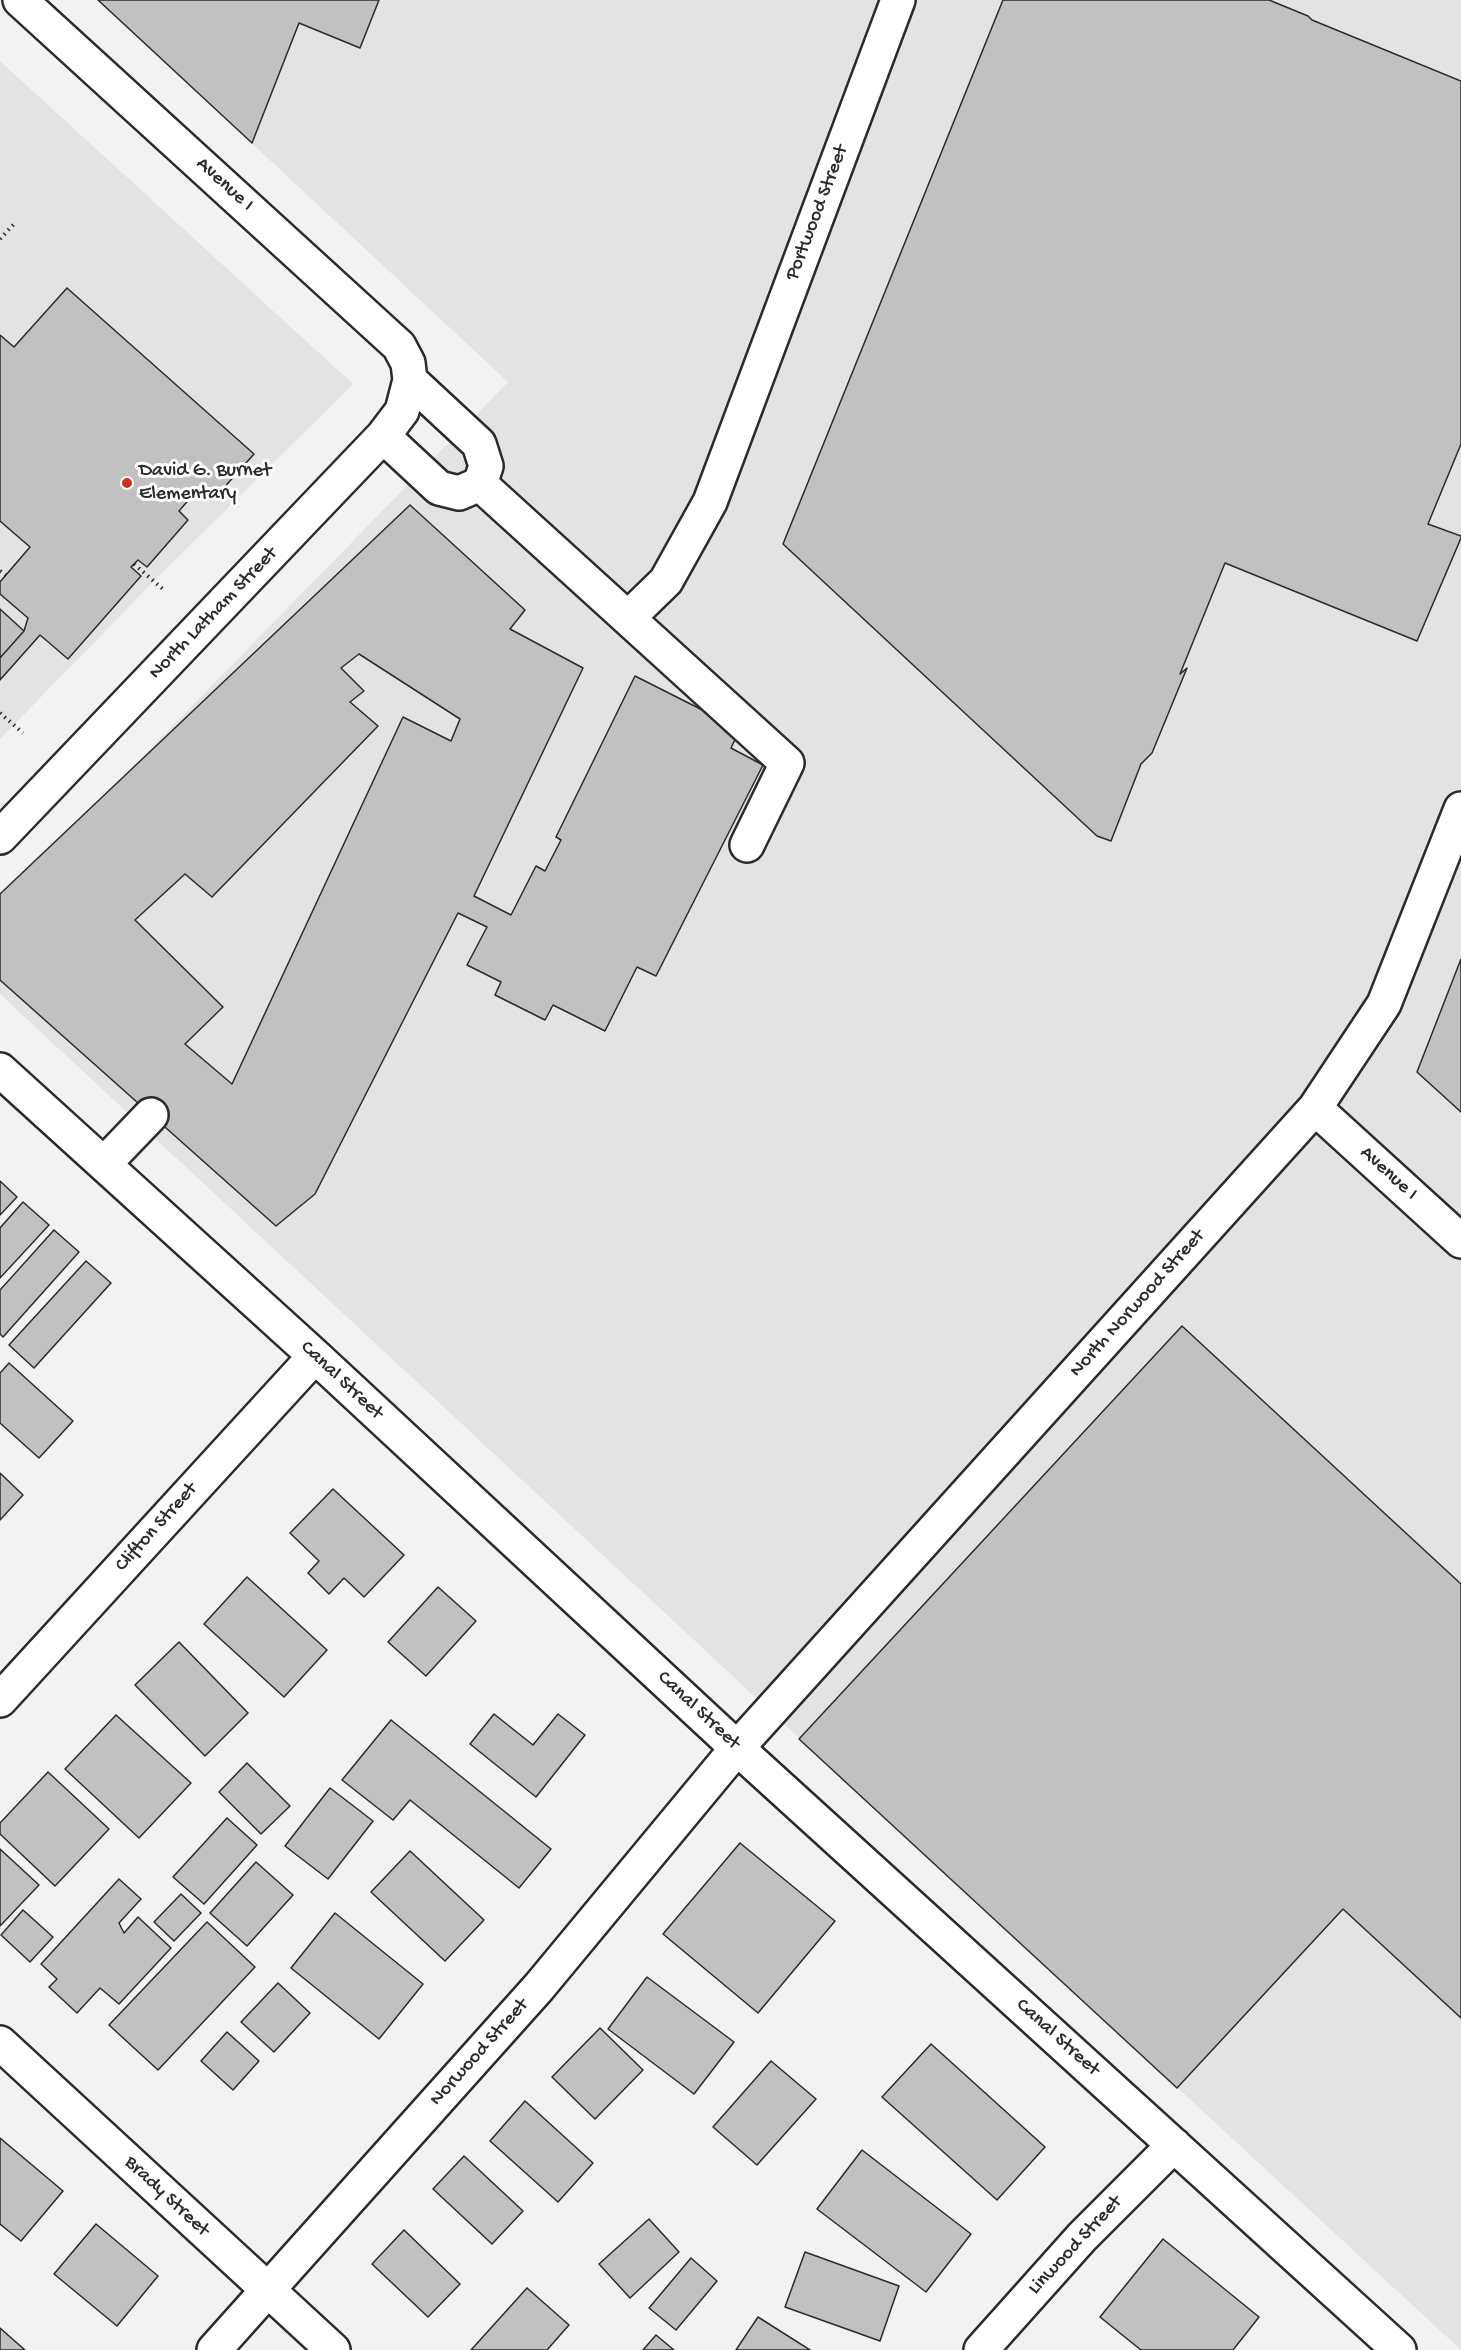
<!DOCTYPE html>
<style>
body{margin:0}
canvas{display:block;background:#f2f2f2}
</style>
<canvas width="1461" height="2350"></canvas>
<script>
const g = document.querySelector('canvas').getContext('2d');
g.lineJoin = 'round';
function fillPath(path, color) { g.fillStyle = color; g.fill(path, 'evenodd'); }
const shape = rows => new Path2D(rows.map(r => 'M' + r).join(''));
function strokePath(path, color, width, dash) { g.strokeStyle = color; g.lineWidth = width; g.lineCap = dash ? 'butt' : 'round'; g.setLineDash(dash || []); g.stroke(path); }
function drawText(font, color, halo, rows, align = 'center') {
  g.font = font + ' "Gochi Hand",sans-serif'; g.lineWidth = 6; g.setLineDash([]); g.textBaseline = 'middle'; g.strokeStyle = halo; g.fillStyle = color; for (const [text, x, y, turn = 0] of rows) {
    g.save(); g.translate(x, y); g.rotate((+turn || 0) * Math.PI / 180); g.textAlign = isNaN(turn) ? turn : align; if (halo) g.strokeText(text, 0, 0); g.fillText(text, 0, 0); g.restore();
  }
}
const built = shape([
 [98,0,1461,0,1461,2350,810,1748,0,994,0,903,508,382],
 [0,61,353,384,154,581,0,739]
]);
const building = shape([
 [98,0,379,0,360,48,299,23,252,143,98,0],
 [1003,0,1269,0,1308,16,1312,20,1461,81,1461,444,1428,524,1461,536,1461,538,1417,641,1225,563,1180,674,1187,668,1152,753,1141,764,1111,841,1097,836,783,544,1003,0],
 [67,288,254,454,213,500,199,488,179,511,188,520,147,567,138,560,131,567,141,576,68,659,40,635,0,680,0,658,24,631,28,618,0,594,0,582,30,547,0,521,0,335,14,347,67,288],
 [410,505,525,610,510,629,583,668,474,896,511,915,536,866,545,871,561,840,556,837,635,676,740,729,731,748,763,765,656,976,637,967,605,1031,553,1005,545,1020,495,995,501,982,467,965,487,927,458,913,315,1194,276,1226,0,980,0,894,410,505],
 [359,654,460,719,451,741,403,717,232,1084,185,1044,223,1007,135,920,185,874,212,897,378,726,350,702,364,691,341,668,359,654],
 [0,609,24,631,0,658,0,609],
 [1461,959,1461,1112,1417,1072,1461,959],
 [0,1181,17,1197,0,1215,0,1181],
 [23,1202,49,1225,0,1278,0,1228,23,1202],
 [54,1230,79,1252,3,1337,0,1334,0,1290,54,1230],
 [86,1261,111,1283,34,1368,9,1345,86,1261],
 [1182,1326,1461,1584,1461,2018,1343,1909,1177,2088,799,1739,1182,1326],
 [9,1363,73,1421,39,1458,0,1423,0,1373,9,1363],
 [0,1473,23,1495,0,1520,0,1473],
 [333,1489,404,1555,364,1597,344,1578,329,1594,308,1573,319,1561,290,1533,333,1489],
 [247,1577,327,1650,284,1697,204,1624,247,1577],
 [438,1587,476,1621,426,1676,388,1642,438,1587],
 [179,1642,248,1713,205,1756,135,1685,179,1642],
 [494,1714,533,1745,558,1714,585,1735,536,1797,470,1744,494,1714],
 [116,1715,191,1783,139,1838,65,1769,116,1715],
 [391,1720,551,1849,519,1888,410,1800,393,1820,342,1780,391,1720],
 [247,1763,290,1806,261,1834,219,1792,247,1763],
 [48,1772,109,1829,55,1886,0,1834,0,1823,48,1772],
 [330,1788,373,1821,328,1879,285,1846,330,1788],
 [227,1818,257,1845,204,1904,173,1877,227,1818],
 [740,1843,835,1921,758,2013,663,1934,740,1843],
 [0,1849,39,1885,0,1926,0,1849],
 [410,1851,484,1920,445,1961,371,1892,410,1851],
 [256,1862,293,1895,247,1946,210,1913,256,1862],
 [119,1879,141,1899,119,1923,124,1933,138,1917,171,1948,119,2004,100,1988,77,2013,49,1987,57,1979,41,1964,119,1879],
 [181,1894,201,1913,174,1941,154,1922,181,1894],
 [23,1910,53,1937,30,1962,1,1935,23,1910],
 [335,1913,423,1984,379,2039,291,1968,335,1913],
 [207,1922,255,1967,158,2070,109,2025,207,1922],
 [647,1977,734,2042,694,2094,608,2029,647,1977],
 [278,1983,310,2013,274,2052,241,2022,278,1983],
 [600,2028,643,2070,595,2119,552,2077,600,2028],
 [227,2032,259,2061,233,2090,201,2061,227,2032],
 [931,2044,1045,2147,997,2200,882,2097,931,2044],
 [771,2061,816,2099,757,2165,713,2127,771,2061],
 [525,2101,593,2163,558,2202,490,2141,525,2101],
 [0,2138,63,2191,21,2241,0,2224,0,2138],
 [862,2150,971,2234,926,2292,817,2209,862,2150],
 [464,2156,523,2211,492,2244,433,2189,464,2156],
 [649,2219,679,2252,630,2298,599,2264,649,2219],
 [96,2224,158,2276,117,2326,54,2274,96,2224],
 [404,2230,460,2284,428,2317,372,2264,404,2230],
 [1163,2239,1259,2317,1233,2350,1141,2350,1100,2317,1163,2239],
 [805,2252,899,2286,880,2341,785,2307,805,2252],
 [691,2258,717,2281,676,2330,649,2308,691,2258],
 [527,2288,569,2325,547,2350,471,2350,527,2288],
 [758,2317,810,2350,736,2350,758,2317],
 [0,2328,25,2350,0,2350,0,2328],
 [656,2335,674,2350,643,2350,656,2335]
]);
const path = shape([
 [0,239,14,224],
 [134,564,164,590],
 [0,571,6,575],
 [0,713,23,733]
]);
const minor = shape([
 [383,436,439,488,459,493,480,484,486,466,479,444,410,380],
 [480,484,787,763,747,845],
 [628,618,666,581,710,502,898,0],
 [0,837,383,436,402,411,410,380,408,363,399,346,20,0],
 [0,1070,315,1356,737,1748,1399,2350],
 [1315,1108,1461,1241],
 [104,1164,151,1115],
 [0,1700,315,1356],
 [0,2043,333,2350],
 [214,2350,539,1987,737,1748,1315,1108,1384,1004,1461,809],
 [981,2350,1082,2237,1174,2145]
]);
const markers = [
 [127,483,6,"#c8321e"]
];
const streetNames = [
 ["Avenue I",224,185,42],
 ["Portwood Street",818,213,-69],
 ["North Latham Street",214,614,-46],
 ["Avenue I",1388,1174,42],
 ["North Norwood Street",1138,1304,-48],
 ["Canal Street",341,1381,43],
 ["Clifton Street",157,1528,-48],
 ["Canal Street",698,1711,43],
 ["Canal Street",1057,2038,42],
 ["Norwood Street",480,2053,-48],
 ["Brady Street",166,2197,43],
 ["Linwood Street",1076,2246,-47]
];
const poiNames = [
 ["David G. Burnet",139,472],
 ["Elementary",139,495]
];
fillPath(built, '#e3e3e3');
fillPath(building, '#c1c1c1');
strokePath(building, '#2b2b2b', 1.5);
strokePath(minor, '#2b2b2b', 38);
strokePath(path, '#2b2b2b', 4, [1.5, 4.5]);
strokePath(minor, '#fff', 33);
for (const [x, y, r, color] of markers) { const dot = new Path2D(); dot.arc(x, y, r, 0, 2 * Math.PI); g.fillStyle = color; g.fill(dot); strokePath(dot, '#fff', 2); }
drawText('20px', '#2b2b2b', '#fff', streetNames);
drawText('20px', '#2b2b2b', '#fff', poiNames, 'left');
</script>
